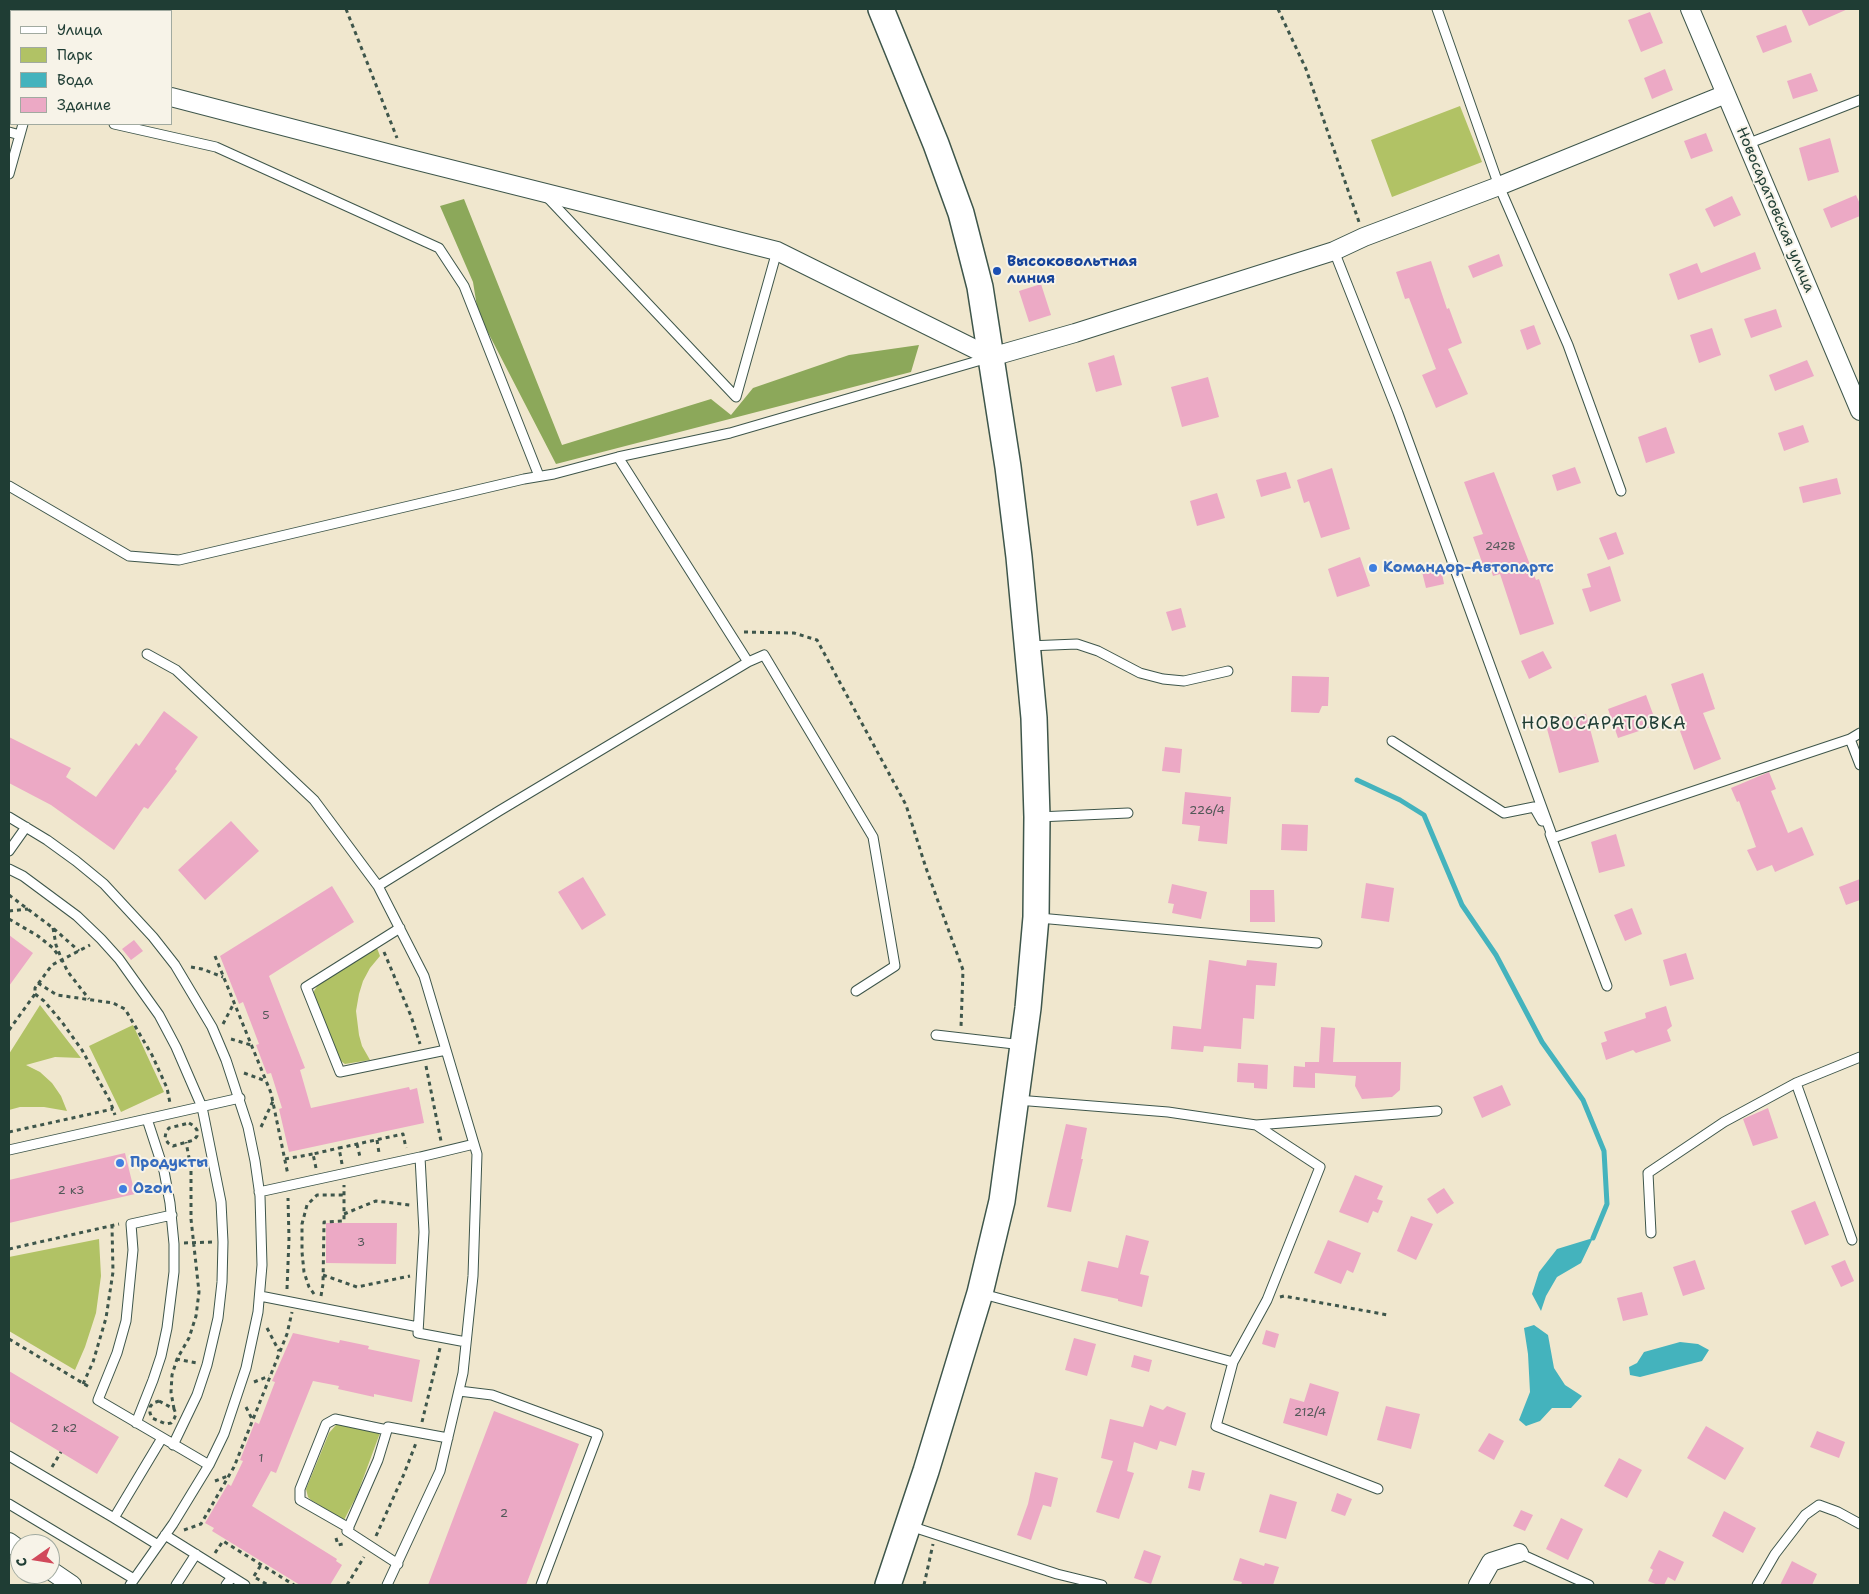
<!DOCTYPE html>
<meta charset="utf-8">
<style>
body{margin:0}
#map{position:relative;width:1869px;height:1594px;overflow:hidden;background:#f0e7ce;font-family:"Shantell Sans",sans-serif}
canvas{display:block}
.frame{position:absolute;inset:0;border:10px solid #1f3d34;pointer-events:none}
.legend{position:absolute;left:10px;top:10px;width:162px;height:115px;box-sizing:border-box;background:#f7f3e8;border:1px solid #a1aaa0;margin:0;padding:6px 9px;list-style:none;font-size:15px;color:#1f3d34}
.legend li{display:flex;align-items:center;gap:10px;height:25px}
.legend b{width:25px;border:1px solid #a1aaa0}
.north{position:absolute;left:10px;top:1534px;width:50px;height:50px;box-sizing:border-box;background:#f7f3e8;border:1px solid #a1aaa0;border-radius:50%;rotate:257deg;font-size:14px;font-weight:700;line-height:20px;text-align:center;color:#1f3d34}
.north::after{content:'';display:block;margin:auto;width:18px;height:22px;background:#d1495b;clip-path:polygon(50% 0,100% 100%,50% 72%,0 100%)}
</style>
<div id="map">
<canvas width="1869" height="1594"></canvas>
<div class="frame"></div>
<ul class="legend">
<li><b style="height:6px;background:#fff"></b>Улица</li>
<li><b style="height:14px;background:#b1c265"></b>Парк</li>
<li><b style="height:14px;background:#44b3bd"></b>Вода</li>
<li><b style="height:14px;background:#eca9c5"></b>Здание</li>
</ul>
<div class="north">С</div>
</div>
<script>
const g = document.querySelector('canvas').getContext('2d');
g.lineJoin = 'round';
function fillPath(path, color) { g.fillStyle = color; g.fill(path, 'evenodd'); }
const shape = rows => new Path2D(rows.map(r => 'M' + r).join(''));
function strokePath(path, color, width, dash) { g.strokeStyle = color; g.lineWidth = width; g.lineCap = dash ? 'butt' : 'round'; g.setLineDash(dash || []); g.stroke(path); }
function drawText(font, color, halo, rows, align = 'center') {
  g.font = font + ' "Shantell Sans",sans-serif'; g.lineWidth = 4; g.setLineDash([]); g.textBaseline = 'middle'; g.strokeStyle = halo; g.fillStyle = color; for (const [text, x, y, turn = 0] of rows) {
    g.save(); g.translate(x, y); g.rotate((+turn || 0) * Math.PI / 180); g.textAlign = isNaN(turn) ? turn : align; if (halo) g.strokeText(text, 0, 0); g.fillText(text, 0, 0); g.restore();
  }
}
const green = shape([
 [1460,106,1482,162,1392,197,1371,140],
 [377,948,380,956,370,968,363,981,359,994,356,1011,359,1035,362,1046,370,1060,345,1064,338,1059,314,995,314,991,318,985],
 [40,1005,81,1058,55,1057,26,1065,40,1072,52,1083,61,1096,67,1111,44,1107,20,1107,9,1110,9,1054],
 [133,1025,164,1092,121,1112,89,1046],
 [99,1239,101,1276,96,1313,85,1347,75,1370,9,1331,9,1257],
 [336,1425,343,1425,380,1433,357,1495,344,1520,311,1500,308,1497,306,1489,329,1433]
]);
const forest = shape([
 [464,199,562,445,711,399,731,415,753,388,849,355,919,345,911,372,556,464,478,313,473,282,440,206]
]);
const water = shape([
 [1593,1238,1581,1263,1557,1277,1546,1296,1541,1311,1532,1294,1539,1272,1557,1249],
 [1534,1325,1548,1335,1554,1368,1565,1385,1582,1396,1571,1408,1552,1408,1540,1421,1526,1426,1519,1420,1530,1392,1528,1354,1524,1328],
 [1680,1342,1698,1344,1709,1350,1702,1361,1640,1377,1630,1375,1629,1367,1637,1363,1644,1352]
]);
const stream = shape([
 [1357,780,1400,800,1424,815,1462,905,1496,955,1542,1042,1583,1100,1604,1151,1607,1204,1593,1238]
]);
const building = shape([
 [1801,9,1848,9,1809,26],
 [1650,12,1663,43,1641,52,1628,20],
 [1786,25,1792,42,1763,53,1756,36],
 [1665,69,1673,90,1652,99,1644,78],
 [1811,73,1818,91,1793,99,1787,81],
 [1706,133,1713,151,1691,159,1684,141],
 [1830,138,1839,172,1808,181,1799,148],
 [1856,195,1860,204,1860,216,1831,228,1823,209],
 [1732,196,1741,215,1714,227,1705,209],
 [1755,252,1761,269,1678,300,1669,274,1697,263,1701,273],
 [1499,254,1503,266,1473,278,1468,266],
 [1431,261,1447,309,1449,308,1462,343,1448,349,1468,394,1436,408,1422,375,1436,369,1409,298,1405,299,1396,272],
 [1041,284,1051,315,1029,322,1019,291],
 [1776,309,1782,327,1751,338,1744,319],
 [1534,325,1541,344,1527,350,1520,330],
 [1712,328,1721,355,1699,363,1690,335],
 [1114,355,1122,385,1096,392,1088,363],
 [1807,360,1814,376,1775,391,1769,375],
 [1208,377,1219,417,1182,427,1171,387],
 [1803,425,1809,442,1784,451,1778,433],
 [1666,427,1675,453,1646,463,1638,437],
 [1575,467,1581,483,1557,491,1552,475],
 [1332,468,1350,529,1321,538,1309,501,1304,503,1297,480],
 [1286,472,1291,488,1261,497,1256,480],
 [1494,472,1536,580,1539,579,1554,624,1520,635,1500,574,1493,576,1489,563,1483,565,1473,537,1483,534,1464,482],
 [1837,478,1841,494,1803,503,1799,487],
 [1217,493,1225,518,1197,526,1190,501],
 [1616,532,1624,554,1608,560,1599,538],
 [1360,557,1370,586,1337,597,1328,569],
 [1610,566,1621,601,1590,612,1582,589,1591,587,1587,574],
 [1441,568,1444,584,1426,588,1422,572],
 [1181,608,1186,627,1172,631,1166,612],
 [1543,651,1552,668,1529,679,1521,661],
 [1703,673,1715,709,1703,713,1721,759,1694,770,1680,731,1686,729,1671,684],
 [1292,676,1329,677,1328,706,1322,706,1319,713,1291,712],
 [1646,695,1657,725,1618,738,1608,709],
 [164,711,198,737,175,769,177,771,148,809,144,807,114,850,51,805,9,783,9,737,71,768,66,777,96,797,136,743,139,746],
 [1586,714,1599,762,1559,773,1546,725],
 [1165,747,1182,749,1180,773,1162,771],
 [1769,772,1776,789,1771,791,1788,833,1802,827,1814,855,1775,872,1772,865,1757,871,1747,850,1756,847,1739,801,1737,802,1731,788],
 [1185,792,1231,797,1227,844,1198,841,1200,826,1182,824],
 [231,821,259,851,205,900,178,870],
 [1282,824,1308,825,1307,851,1281,850],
 [1616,834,1625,866,1599,873,1591,842],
 [583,877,606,915,582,930,558,892],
 [1860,879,1860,900,1846,905,1839,887],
 [1366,883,1394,888,1389,922,1361,918],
 [1172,884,1207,892,1201,919,1172,913,1174,904,1168,903],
 [332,886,354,922,269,976,305,1068,300,1070,311,1108,409,1087,410,1090,417,1088,424,1123,289,1152,279,1109,282,1108,271,1073,267,1074,256,1045,259,1044,243,1002,239,1004,220,956],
 [1250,890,1274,890,1275,922,1250,922],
 [1632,908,1642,934,1625,941,1614,915],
 [9,935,33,953,9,986],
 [134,940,143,951,131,960,122,949],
 [1686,953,1694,979,1670,986,1663,960],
 [1209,960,1246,966,1247,960,1277,963,1275,986,1256,985,1254,1019,1243,1018,1241,1049,1204,1046,1203,1052,1171,1049,1173,1026,1201,1029],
 [1666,1006,1672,1026,1667,1030,1671,1041,1636,1053,1633,1050,1606,1060,1601,1043,1607,1041,1604,1032,1646,1018,1645,1013],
 [1321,1027,1335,1028,1333,1062,1401,1062,1400,1090,1392,1097,1362,1099,1355,1086,1356,1076,1315,1073,1315,1088,1293,1087,1294,1066,1305,1067,1305,1062,1319,1062],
 [1238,1063,1268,1065,1267,1089,1254,1088,1254,1083,1237,1082],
 [1502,1085,1511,1105,1482,1118,1473,1097],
 [1768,1108,1778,1138,1753,1146,1743,1119],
 [1066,1124,1087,1128,1081,1159,1083,1159,1071,1212,1047,1207],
 [125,1153,135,1194,9,1223,9,1180],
 [1355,1175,1383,1186,1377,1199,1383,1201,1378,1213,1373,1211,1368,1223,1339,1212],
 [1444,1188,1454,1203,1437,1214,1427,1199],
 [1815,1201,1829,1235,1805,1245,1791,1211],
 [1411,1216,1433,1224,1416,1260,1397,1251],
 [326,1223,397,1223,396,1264,326,1263],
 [1126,1235,1149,1241,1140,1274,1149,1276,1142,1307,1118,1301,1118,1299,1081,1291,1088,1261,1118,1268],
 [1328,1240,1361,1253,1353,1273,1347,1270,1341,1284,1314,1273],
 [1695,1260,1705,1289,1683,1296,1673,1267],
 [1845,1260,1854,1281,1841,1287,1831,1266],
 [1642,1292,1648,1315,1623,1321,1617,1298],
 [1266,1330,1279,1334,1275,1348,1262,1344],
 [293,1333,339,1343,340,1340,369,1346,368,1349,420,1360,412,1402,374,1394,374,1397,338,1389,339,1386,313,1381,276,1473,271,1471,252,1506,337,1559,336,1561,342,1565,330,1585,300,1585,212,1531,214,1528,205,1523,228,1484,231,1486,243,1461,240,1460,255,1422,259,1424,275,1382,272,1381],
 [1074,1338,1096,1344,1087,1376,1065,1370],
 [1134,1355,1152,1360,1149,1372,1131,1367],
 [9,1371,119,1437,97,1474,9,1421],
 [1310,1383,1339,1392,1327,1436,1283,1423,1290,1398,1304,1402],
 [1150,1405,1163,1410,1167,1406,1186,1413,1176,1446,1160,1441,1157,1450,1134,1442,1127,1471,1134,1473,1119,1519,1096,1512,1113,1461,1101,1458,1110,1419,1143,1427],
 [1386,1406,1420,1414,1411,1449,1377,1440],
 [494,1411,579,1444,526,1585,428,1585],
 [1706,1426,1744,1448,1725,1480,1687,1458],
 [1817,1431,1845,1442,1839,1458,1810,1447],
 [1489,1433,1504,1441,1494,1460,1478,1451],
 [1619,1458,1642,1470,1627,1498,1604,1486],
 [1192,1470,1205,1473,1200,1491,1188,1488],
 [1035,1472,1058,1478,1051,1507,1043,1505,1031,1540,1017,1535,1028,1504],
 [1337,1493,1352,1499,1345,1516,1331,1511],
 [1270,1494,1297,1502,1286,1539,1259,1532],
 [1521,1510,1533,1515,1525,1531,1513,1526],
 [1724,1511,1756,1528,1743,1553,1712,1536],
 [1561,1518,1583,1529,1568,1560,1546,1549],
 [1144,1550,1161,1556,1151,1584,1134,1578],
 [1659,1550,1684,1562,1675,1581,1668,1577,1664,1585,1658,1585,1648,1581,1653,1570,1650,1568],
 [1240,1558,1264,1566,1265,1563,1279,1567,1273,1585,1241,1585,1242,1582,1233,1580],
 [1792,1561,1817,1574,1812,1585,1780,1585]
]);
const path = shape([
 [346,9,397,138],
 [1278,9,1306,69,1359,222],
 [744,632,794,633,817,640,906,805,926,868,963,970,961,1027],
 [9,895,53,928,79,951],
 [9,911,28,909],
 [9,919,38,936,53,948,58,955],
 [53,928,56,945,62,960,68,972,89,999],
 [384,952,411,1016,420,1044],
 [215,956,271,1093,288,1175],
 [191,967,202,969,223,977],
 [38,983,57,995,113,1003,125,1009,152,1055,167,1088,170,1103],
 [35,994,44,1001,62,1022,82,1050,110,1101,115,1115],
 [223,1024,234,1003],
 [9,1030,35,994,35,988,52,965,90,945],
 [231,1039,251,1045],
 [426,1066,441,1141],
 [244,1073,266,1081],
 [189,1123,194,1126,197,1130,197,1136,194,1140,173,1146,168,1143,165,1138,166,1132,169,1128,189,1123],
 [261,1127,273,1101],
 [9,1132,113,1109],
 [377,1140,379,1153],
 [357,1144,360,1157],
 [285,1159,313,1154],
 [342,1164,339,1148,403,1134,406,1148],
 [316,1168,313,1154,339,1148],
 [344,1214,376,1201,410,1205],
 [184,1243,213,1242],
 [9,1249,119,1224],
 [323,1275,357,1287,410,1276],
 [287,1289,289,1239,288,1198],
 [314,1294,309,1287,304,1272,302,1252,302,1224,307,1205,317,1195,344,1195],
 [321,1296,323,1284,324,1222,344,1221,344,1185],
 [1280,1297,1284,1296,1388,1315],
 [267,1328,279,1351],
 [9,1339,91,1388],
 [176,1359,197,1363],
 [254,1382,269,1376],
 [83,1384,93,1362,106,1318,113,1272,112,1226],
 [159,1401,174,1409,176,1414,174,1419,171,1423,166,1424,152,1418,150,1413,150,1407,153,1403,159,1401],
 [246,1407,252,1419],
 [174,1409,171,1392,172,1375,177,1359,189,1338,196,1316,199,1292,191,1219,191,1168,186,1142],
 [422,1422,440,1348],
 [52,1467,61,1452],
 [215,1481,228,1476],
 [184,1530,201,1524,234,1467,287,1334,292,1312],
 [376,1536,404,1474,416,1443],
 [336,1538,338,1545,343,1544],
 [215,1553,223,1541,294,1585],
 [254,1576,261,1565],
 [256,1578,268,1585],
 [347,1585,364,1557],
 [924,1585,933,1544]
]);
const lane = shape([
 [1437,9,1499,186,1568,345,1621,491],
 [9,98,11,98],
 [114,124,216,147,439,248,464,286,539,476],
 [9,132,20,135],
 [1747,144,1860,100],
 [9,174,23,124],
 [547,197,736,397,777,251],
 [1334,251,1398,413,1553,838,1850,739,1860,733],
 [9,486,129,556,179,560,524,479,554,474,618,457,730,433,988,358],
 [1028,646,1077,644,1098,651,1140,673,1163,679,1184,681,1228,671],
 [147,654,176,670,314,800,378,886,499,811,748,662,618,457],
 [748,662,764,655,873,837,895,966,856,991],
 [1850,739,1860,765],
 [1392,741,1504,813,1534,807,1542,821],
 [9,817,47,840,76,861,104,884,153,937,175,965,212,1027,226,1060,248,1127,255,1161,260,1196,262,1265,258,1312,246,1368,224,1434,209,1465,173,1524,130,1585],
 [1038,817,1128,813],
 [1550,834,1607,986],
 [9,851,26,827],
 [9,869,23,876,77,916,101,939,119,959,159,1015,176,1047,202,1107,221,1202,223,1242,222,1282,218,1318,207,1365,197,1395,173,1445],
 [378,886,424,976,477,1154,473,1276,463,1373,440,1471,387,1585],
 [1039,918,1317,943],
 [400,928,306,987,340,1072,446,1050],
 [936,1035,1023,1045],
 [1796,1083,1852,1240],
 [1017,1100,1168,1112,1256,1125,1320,1167,1267,1300,1233,1362],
 [1256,1125,1437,1111],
 [9,1150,240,1098],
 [259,1192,420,1157],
 [172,1215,131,1224,133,1250,126,1321,117,1353,98,1400,209,1465],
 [1651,1233,1648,1173,1724,1122,1796,1083,1860,1057],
 [983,1294,1233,1362,1216,1426,1378,1489],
 [260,1296,418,1327],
 [466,1342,418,1333,424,1232,420,1157,474,1144],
 [459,1391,492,1395,598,1434,541,1585],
 [136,1423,153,1380,161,1356,167,1328,174,1272,174,1244,170,1203,164,1171,147,1119],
 [9,1456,114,1518,162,1438],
 [9,1504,134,1579],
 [114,1518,158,1545],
 [910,1526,1057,1574,1102,1585],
 [349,1528,300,1500,300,1489,326,1424,335,1419,387,1430],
 [165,1535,245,1585],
 [1519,1553,1589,1585],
 [398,1564,347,1531,378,1460,388,1427,448,1438],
 [176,1585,196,1554],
 [226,1585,232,1577],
 [1757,1585,1775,1554,1805,1515,1819,1505,1838,1512,1860,1524]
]);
const street = shape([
 [1690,9,1860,411],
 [9,55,11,55],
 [171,97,406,158,777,251,991,357,1075,333,1334,251,1364,237,1499,186,1726,94],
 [9,1542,20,1550],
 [50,1570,72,1585],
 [1478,1585,1491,1562,1519,1553]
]);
const secondary = shape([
 [881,9,936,144,961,213,980,287,1008,467,1019,557,1034,718,1037,817,1036,917,1028,1008,1002,1201,980,1293,926,1471,888,1585]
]);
const markers = [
 [997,271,5,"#1a4fb4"],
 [1373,568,5,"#3f7fe0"],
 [120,1163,5,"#3f7fe0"],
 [123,1189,5,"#3f7fe0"]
];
const numberNames = [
 ["242В",1500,547],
 ["226/4",1207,811],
 ["5",266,1016],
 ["2 к3",71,1191],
 ["3",361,1243],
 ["212/4",1310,1413],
 ["2 к2",64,1429],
 ["1",261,1459],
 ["2",504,1514]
];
const streetNames = [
 ["Новосаратовская улица",1775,210,67]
];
const transitNames = [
 ["Высоковольтная",1007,262],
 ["линия",1007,279]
];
const shopNames = [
 ["Командор-Автопартс",1383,568],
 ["Продукты",130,1163],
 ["Ozon",133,1189]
];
const quarterNames = [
 ["НОВОСАРАТОВКА",1604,724]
];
fillPath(green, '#b1c265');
fillPath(forest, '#8ca85a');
fillPath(water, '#44b3bd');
strokePath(stream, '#44b3bd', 5);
fillPath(building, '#eca9c5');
strokePath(lane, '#3e564b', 11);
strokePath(street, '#3e564b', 20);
strokePath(secondary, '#3e564b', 28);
strokePath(path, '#3e564b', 3, [4, 4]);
strokePath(lane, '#fff', 9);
strokePath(street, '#fff', 18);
strokePath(secondary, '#fff', 25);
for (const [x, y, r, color] of markers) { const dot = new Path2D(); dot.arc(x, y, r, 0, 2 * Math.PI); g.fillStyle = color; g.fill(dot); strokePath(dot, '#f7f3e8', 2); }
drawText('12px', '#525858', null, numberNames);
drawText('15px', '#1f3d34', '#f7f3e8', streetNames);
drawText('bold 15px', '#164399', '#f7f3e8', transitNames, 'left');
drawText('bold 15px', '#366cbe', '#f7f3e8', shopNames, 'left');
g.letterSpacing = '1px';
drawText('18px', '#1f3d34', '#f7f3e8', quarterNames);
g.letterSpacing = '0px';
</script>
